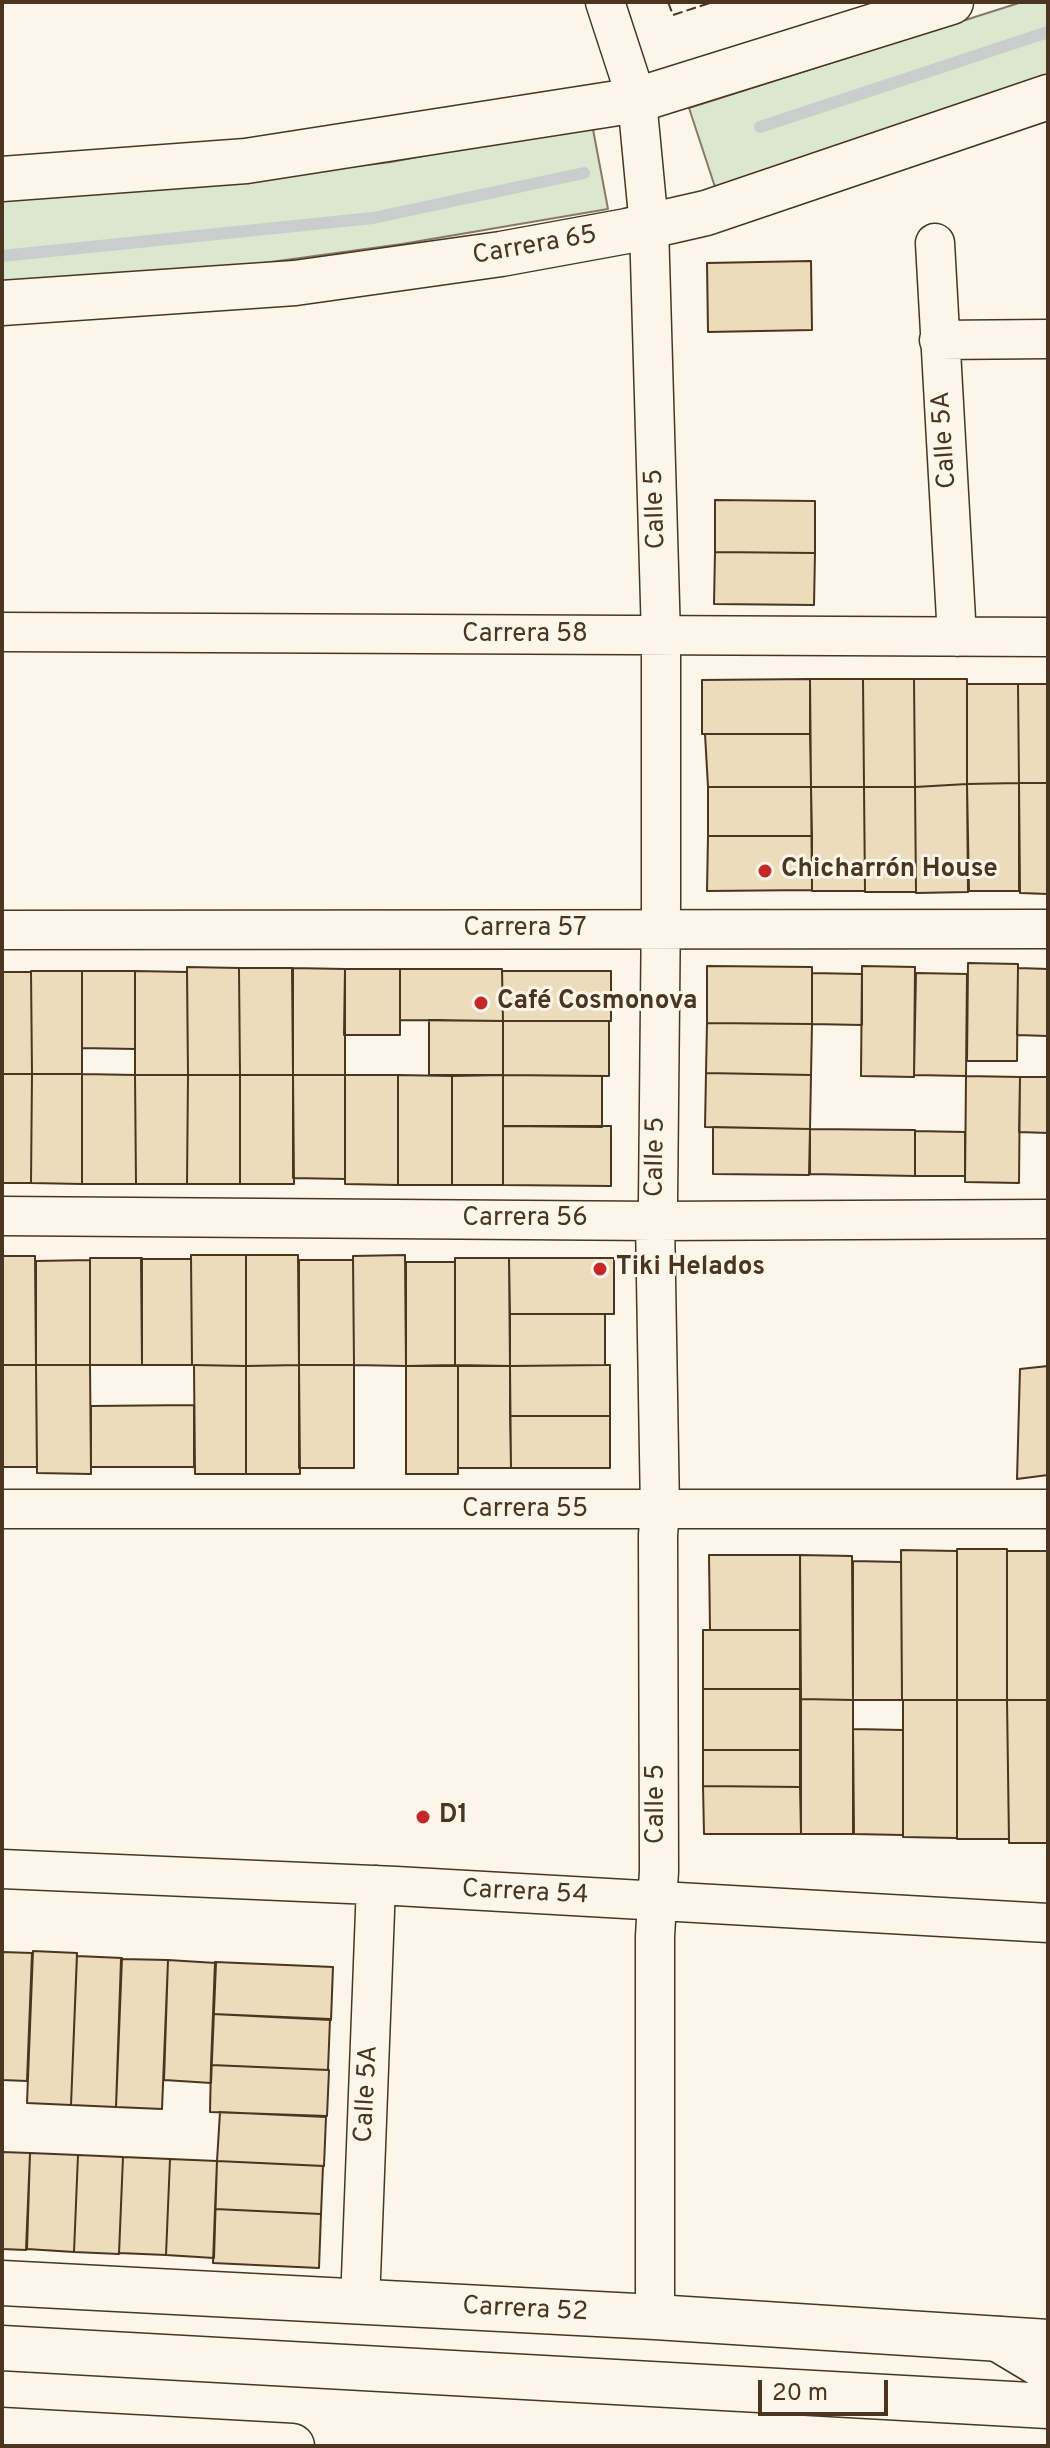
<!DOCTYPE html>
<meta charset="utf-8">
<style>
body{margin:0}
#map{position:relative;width:1050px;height:2448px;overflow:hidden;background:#fbf6e9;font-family:Overpass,sans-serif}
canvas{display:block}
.frame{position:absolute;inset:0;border:4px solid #4a3520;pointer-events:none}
.scale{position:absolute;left:758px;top:2380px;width:130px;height:36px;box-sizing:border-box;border:4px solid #4a3520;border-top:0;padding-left:10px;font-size:24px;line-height:28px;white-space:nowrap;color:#4a3520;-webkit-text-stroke:6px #fbf6e9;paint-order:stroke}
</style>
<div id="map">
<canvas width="1050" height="2448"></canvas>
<div class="frame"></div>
<div class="scale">20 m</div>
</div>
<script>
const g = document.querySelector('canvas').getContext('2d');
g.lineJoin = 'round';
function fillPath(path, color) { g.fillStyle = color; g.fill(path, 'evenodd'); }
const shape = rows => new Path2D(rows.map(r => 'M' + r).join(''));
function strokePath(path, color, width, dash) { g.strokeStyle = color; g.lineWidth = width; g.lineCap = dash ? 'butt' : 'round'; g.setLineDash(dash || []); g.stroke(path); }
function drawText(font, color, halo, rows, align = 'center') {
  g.font = font + ' Overpass,sans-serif'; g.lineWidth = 6; g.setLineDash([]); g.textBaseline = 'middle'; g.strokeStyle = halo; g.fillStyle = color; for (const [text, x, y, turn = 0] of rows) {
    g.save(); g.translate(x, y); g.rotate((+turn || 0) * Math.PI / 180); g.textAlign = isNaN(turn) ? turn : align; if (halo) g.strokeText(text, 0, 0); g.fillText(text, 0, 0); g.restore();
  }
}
const green = shape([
 [1022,2,1048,2,1048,74,715,187,689,108,1022,2],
 [592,124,608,209,402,244,198,272,2,283,2,197,188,186,391,162,592,124]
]);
const stream = shape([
 [760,127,1048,32],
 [2,256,373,218,584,173]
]);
const building = shape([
 [811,261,812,330,708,332,707,263,811,261],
 [715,500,815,501,815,553,715,552,715,500],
 [715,552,815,553,814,605,714,604,715,552],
 [810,679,863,679,864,787,811,787,810,679],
 [810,679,810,734,702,734,702,680,810,679],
 [863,679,914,679,915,787,864,787,863,679],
 [914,679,967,679,967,784,915,787,914,679],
 [967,684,1018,684,1019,783,967,784,967,684],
 [1018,684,1048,684,1048,783,1019,783,1018,684],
 [705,734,810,734,811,787,708,787,705,734],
 [1019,783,1048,783,1048,894,1020,893,1019,783],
 [1019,783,1019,891,969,891,967,784,1019,783],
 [967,784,968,892,916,893,915,787,967,784],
 [708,787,811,787,812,836,708,836,708,787],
 [811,787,864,787,865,891,812,891,811,787],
 [864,787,915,787,916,892,865,892,864,787],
 [708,836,812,836,812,890,707,891,708,836],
 [968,963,1018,964,1017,1061,967,1061,968,963],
 [707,966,812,967,812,1024,707,1023,707,966],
 [862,966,915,967,914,1077,861,1076,862,966],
 [187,967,239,968,240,1075,188,1075,187,967],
 [239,968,293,968,293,1075,240,1075,239,968],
 [292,968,345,969,345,1075,293,1075,292,968],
 [1018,968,1048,969,1048,1036,1017,1035,1018,968],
 [345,969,400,969,400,1035,344,1035,345,969],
 [400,969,502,969,503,1021,400,1020,400,969],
 [82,971,135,971,135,1049,82,1048,82,971],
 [82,971,82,1074,32,1074,31,971,82,971],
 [135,971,187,972,188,1075,135,1075,135,971],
 [502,971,611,971,611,1021,503,1021,502,971],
 [2,972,31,972,32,1074,2,1074,2,972],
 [812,973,862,974,862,1025,812,1024,812,973],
 [916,973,967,974,966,1076,914,1075,916,973],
 [429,1020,503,1021,503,1075,429,1075,429,1020],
 [503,1021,609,1021,609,1076,503,1075,503,1021],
 [707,1023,812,1024,811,1075,706,1073,707,1023],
 [706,1073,811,1075,810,1129,705,1127,706,1073],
 [2,1074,32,1074,31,1183,2,1183,2,1074],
 [32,1074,82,1074,82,1184,31,1183,32,1074],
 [82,1074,135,1075,136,1184,82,1184,82,1074],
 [135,1075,188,1075,187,1184,136,1184,135,1075],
 [188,1075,240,1075,240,1184,187,1184,188,1075],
 [240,1075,293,1075,294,1184,240,1184,240,1075],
 [293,1075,345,1075,345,1179,293,1178,293,1075],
 [345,1075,398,1075,398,1185,345,1184,345,1075],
 [398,1075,452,1076,452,1185,398,1185,398,1075],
 [503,1075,503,1185,452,1185,452,1076,503,1075],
 [503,1075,602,1076,602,1127,503,1126,503,1075],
 [966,1076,1020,1077,1019,1183,965,1182,966,1076],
 [1020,1077,1048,1077,1048,1133,1019,1132,1020,1077],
 [503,1126,611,1126,611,1186,503,1185,503,1126],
 [713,1127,810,1129,809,1175,713,1174,713,1127],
 [810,1129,915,1130,915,1176,810,1174,810,1129],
 [915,1131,965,1132,965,1176,915,1176,915,1131],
 [191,1255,246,1255,246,1366,192,1365,191,1255],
 [246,1255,298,1255,299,1365,246,1366,246,1255],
 [405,1255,406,1366,354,1365,353,1256,405,1255],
 [2,1256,35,1256,36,1365,2,1365,2,1256],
 [90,1258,142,1258,142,1365,90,1365,90,1258],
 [455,1258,509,1258,510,1366,455,1365,455,1258],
 [509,1258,614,1258,614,1314,510,1314,509,1258],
 [141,1259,191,1259,192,1365,142,1365,141,1259],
 [90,1260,90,1365,36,1365,36,1261,90,1260],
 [299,1260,353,1260,354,1365,299,1365,299,1260],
 [406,1262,455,1262,455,1365,406,1366,406,1262],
 [510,1314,605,1314,605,1365,510,1366,510,1314],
 [2,1365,36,1365,37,1467,2,1467,2,1365],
 [36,1365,90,1365,91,1474,37,1473,36,1365],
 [194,1365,246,1366,246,1474,195,1474,194,1365],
 [299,1365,300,1474,246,1474,246,1366,299,1365],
 [299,1365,354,1365,354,1468,299,1468,299,1365],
 [605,1365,610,1365,610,1416,510,1416,510,1366,605,1365],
 [406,1366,458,1366,458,1474,406,1474,406,1366],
 [458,1366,510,1366,511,1468,458,1468,458,1366],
 [1048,1366,1048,1475,1017,1479,1020,1369,1048,1366],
 [194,1405,194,1467,91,1467,91,1406,194,1405],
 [510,1416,610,1416,610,1468,511,1468,510,1416],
 [957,1549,1007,1549,1007,1700,957,1700,957,1549],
 [901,1550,957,1551,957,1700,902,1700,901,1550],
 [1007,1551,1048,1551,1048,1700,1007,1700,1007,1551],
 [709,1555,800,1555,800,1630,710,1630,709,1555],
 [800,1555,852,1556,853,1700,801,1699,800,1555],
 [853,1561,901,1562,902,1700,853,1700,853,1561],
 [703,1630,800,1630,800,1689,703,1689,703,1630],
 [703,1689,800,1689,800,1750,703,1750,703,1689],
 [801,1699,853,1700,853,1834,801,1834,801,1699],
 [903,1700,957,1700,957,1838,903,1837,903,1700],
 [957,1700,1007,1700,1009,1839,957,1839,957,1700],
 [1007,1700,1048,1700,1048,1843,1009,1843,1007,1700],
 [853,1729,903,1730,903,1835,854,1834,853,1729],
 [703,1750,800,1750,800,1787,703,1786,703,1750],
 [703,1786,800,1787,801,1834,704,1834,703,1786],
 [33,1951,77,1953,71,2105,27,2103,33,1951],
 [2,1952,32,1953,27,2081,2,2080,2,1952],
 [77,1956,122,1958,116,2107,71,2105,77,1956],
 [121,1959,168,1960,162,2109,116,2107,121,1959],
 [168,1960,216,1963,211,2083,164,2080,168,1960],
 [215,1962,333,1967,331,2020,213,2014,215,1962],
 [213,2014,330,2019,328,2070,211,2065,213,2014],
 [211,2065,329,2070,327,2116,210,2112,211,2065],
 [220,2112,326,2117,324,2166,217,2161,220,2112],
 [2,2152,30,2153,26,2250,2,2249,2,2152],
 [30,2153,78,2155,74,2252,27,2249,30,2153],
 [78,2155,123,2157,119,2254,74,2252,78,2155],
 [123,2157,170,2159,166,2255,119,2253,123,2157],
 [170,2159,217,2161,214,2258,166,2255,170,2159],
 [217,2161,323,2166,321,2214,215,2209,217,2161],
 [215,2209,321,2214,319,2268,213,2263,215,2209]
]);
const street = shape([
 [605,2,637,100,649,226,661,637,661,904,658,1202,655,1221,660,1511,658,1535,659,1871,655,1936,655,2317],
 [935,243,957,637],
 [939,340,1048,339],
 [2,632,1048,637],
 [2,930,1048,929],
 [2,1216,655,1221,1048,1219],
 [2,1509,1048,1509],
 [2,1869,396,1886,1048,1923],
 [360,2303,376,1885]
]);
const secondary = shape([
 [2,179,246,161,637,100,951,2],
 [2,303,295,283,501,254,627,231,706,213,1048,97],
 [2,2283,655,2317,1048,2342]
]);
const primary = shape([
 [998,2339,1048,2369],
 [2,2348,1048,2406],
 [2,2430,292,2446]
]);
const fence = shape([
 [668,2,673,15,713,2]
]);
const markers = [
 [765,871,8,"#c62828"],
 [481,1003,8,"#c62828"],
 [600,1269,8,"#c62828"],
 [423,1817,8,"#c62828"]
];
const streetNames = [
 ["Carrera 65",535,247,-10],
 ["Calle 5A",946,440,-94],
 ["Calle 5",657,509,-92],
 ["Carrera 58",525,636],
 ["Carrera 57",525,930],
 ["Calle 5",657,1157,-89],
 ["Carrera 56",525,1220],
 ["Carrera 55",525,1511],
 ["Calle 5",658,1804,-90],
 ["Carrera 54",525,1894,3],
 ["Calle 5A",368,2094,-87],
 ["Carrera 52",525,2311,3]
];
const poiNames = [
 ["Chicharrón House",781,871],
 ["Café Cosmonova",497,1003],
 ["Tiki Helados",616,1269],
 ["D1",439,1817]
];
fillPath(green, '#dce7d0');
strokePath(green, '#887966', 2);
strokePath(stream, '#c9cecd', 12);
fillPath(building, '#ecdcbc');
strokePath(building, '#4a3520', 2);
strokePath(street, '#4a3520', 41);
strokePath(secondary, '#4a3520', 47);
strokePath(primary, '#4a3520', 47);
strokePath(street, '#fbf6e9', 38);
strokePath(secondary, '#fbf6e9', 44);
strokePath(primary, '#fbf6e9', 44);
strokePath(fence, '#4a3520', 2, [10, 4]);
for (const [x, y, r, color] of markers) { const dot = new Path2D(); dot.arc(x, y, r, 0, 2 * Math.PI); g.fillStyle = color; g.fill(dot); strokePath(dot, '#fbf6e9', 3); }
drawText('26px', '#4a3520', '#fbf6e9', streetNames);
drawText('bold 26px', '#4a3520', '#fbf6e9', poiNames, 'left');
</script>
